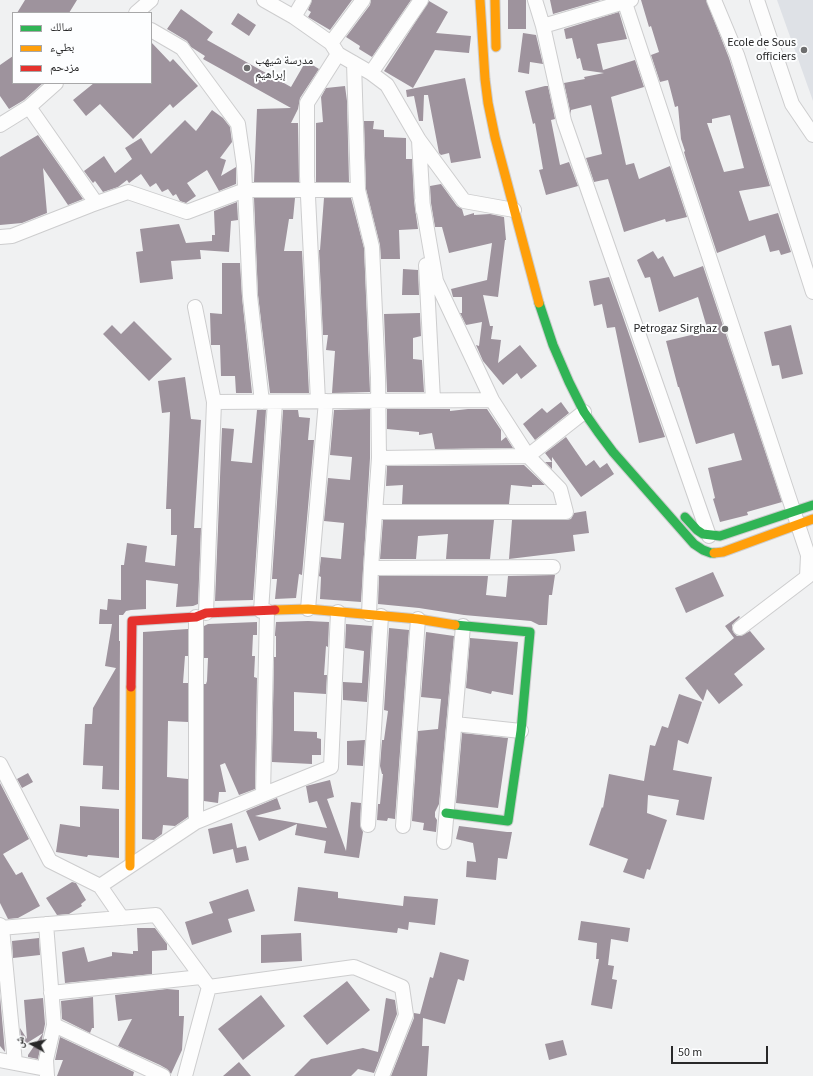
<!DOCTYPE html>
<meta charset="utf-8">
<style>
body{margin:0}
#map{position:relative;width:813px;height:1076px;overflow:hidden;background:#f0f1f2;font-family:"Source Sans 3","Noto Naskh Arabic",sans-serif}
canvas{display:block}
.legend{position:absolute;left:12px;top:12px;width:140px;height:72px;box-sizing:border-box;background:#fdfeff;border:1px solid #a8a8a9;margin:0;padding:5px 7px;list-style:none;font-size:12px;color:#282829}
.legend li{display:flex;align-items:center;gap:8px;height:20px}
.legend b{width:20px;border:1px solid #a8a8a9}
.north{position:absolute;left:12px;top:1024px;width:40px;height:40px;-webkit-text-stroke:3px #fdfeff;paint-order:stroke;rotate:278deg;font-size:11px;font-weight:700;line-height:16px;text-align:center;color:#282829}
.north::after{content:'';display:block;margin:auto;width:14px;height:18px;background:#282829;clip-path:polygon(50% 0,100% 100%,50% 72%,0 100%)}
.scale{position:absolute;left:671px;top:1046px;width:97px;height:18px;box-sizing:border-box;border:2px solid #282829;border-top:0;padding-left:5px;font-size:12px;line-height:14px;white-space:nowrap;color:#282829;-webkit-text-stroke:3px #fdfeff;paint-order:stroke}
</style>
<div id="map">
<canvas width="813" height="1076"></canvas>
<ul class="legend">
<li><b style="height:5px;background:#30b455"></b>سالك</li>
<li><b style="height:5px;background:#ff9f0a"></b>بطيء</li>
<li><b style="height:5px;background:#e5322d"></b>مزدحم</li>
</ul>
<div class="north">ش</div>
<div class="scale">50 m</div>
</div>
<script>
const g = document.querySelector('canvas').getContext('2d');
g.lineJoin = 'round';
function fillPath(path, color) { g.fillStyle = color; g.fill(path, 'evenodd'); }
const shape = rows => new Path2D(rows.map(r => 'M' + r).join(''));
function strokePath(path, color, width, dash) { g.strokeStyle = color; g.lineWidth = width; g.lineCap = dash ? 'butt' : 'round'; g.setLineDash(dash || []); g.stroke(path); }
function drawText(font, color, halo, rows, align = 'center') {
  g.font = font + ' "Source Sans 3","Noto Naskh Arabic",sans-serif'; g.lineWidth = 4; g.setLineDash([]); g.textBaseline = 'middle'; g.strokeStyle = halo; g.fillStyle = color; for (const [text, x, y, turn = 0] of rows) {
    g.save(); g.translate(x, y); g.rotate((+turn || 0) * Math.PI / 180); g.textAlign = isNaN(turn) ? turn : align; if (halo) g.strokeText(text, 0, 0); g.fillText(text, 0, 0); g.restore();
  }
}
const built = shape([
 [777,0,813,0,813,101]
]);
const building = shape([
 [25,0,77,0,69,13,17,13],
 [312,0,352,0,330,30,308,17,311,12,308,10],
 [371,0,411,0,372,57,359,49,360,46,346,37,370,5],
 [508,0,526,0,526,29,508,29],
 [550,0,601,0,553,14],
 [641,0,706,0,729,58,770,186,739,191,749,221,778,213,791,252,781,255,779,250,770,252,765,235,717,253,686,159,684,152,685,151,681,139,678,106,675,107,668,80,660,82,651,55,659,52,651,26,649,27],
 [730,115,744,168,724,172,707,123,712,123,712,119],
 [429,1,448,12,436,33,471,36,469,53,435,50,413,88,384,71],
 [181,9,213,32,207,40,291,87,306,61,319,69,300,98,298,109,291,123,298,123,299,182,254,182,257,109,291,108,203,59,205,56,191,47,187,41,167,29],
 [619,12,627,39,597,44,603,70,635,60,644,87,611,97,626,165,634,163,639,179,670,166,687,217,666,222,665,219,624,232,608,179,594,182,586,158,602,154,591,105,571,110,571,115,564,83,585,79,584,77,604,73,583,70,580,58,577,59,572,38,566,39,564,29],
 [238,13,256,25,249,36,231,24],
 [523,33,536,35,543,64,530,62,529,74,518,72],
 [151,42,170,62,173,59,198,86,173,108,170,104,133,139,100,104,86,116,73,100,94,83,151,83],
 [13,56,13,83,43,83,24,100,9,109,0,96,0,65],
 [465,78,481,158,451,163,449,153,441,155,439,153,428,95,424,95,423,121,419,121,414,96,407,97,406,90],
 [345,86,347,101,349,182,316,182,316,123,323,122,321,97,326,88],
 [545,86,548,86,555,119,551,120,560,165,569,162,578,186,546,195,539,170,543,169,535,123,533,124,525,91],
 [212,110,223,118,230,127,232,142,220,158,226,160,221,176,236,167,236,184,219,191,207,170,187,183,196,196,186,203,180,201,176,194,173,196,168,189,162,192,156,183,150,187,141,174,129,183,127,180,118,187,103,192,95,181,93,183,84,171,104,156,115,173,132,159,125,148,141,138,151,154,185,120,196,131],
 [364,121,374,121,373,129,384,130,384,137,406,138,406,159,412,159,414,201,418,229,399,230,400,259,381,259,380,245,366,189],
 [38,135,83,199,68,205,43,168,47,213,22,223,0,225,0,157],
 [441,184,457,206,462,209,464,216,474,213,474,215,490,214,504,217,506,240,505,240,498,297,483,295,490,326,493,326,491,339,501,340,498,363,520,345,537,366,521,379,517,373,503,385,483,361,476,345,479,346,482,322,466,325,460,313,462,313,462,297,453,297,451,289,487,280,492,243,449,253,442,227,435,227,431,203,430,186],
 [254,198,295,198,293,219,289,219,284,251,302,251,309,393,270,393,258,295],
 [324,198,351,198,364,248,370,392,332,393,335,351,326,350,328,335,323,335,319,250,320,250],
 [237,202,238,220,231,221,229,252,200,250,201,259,171,261,173,279,140,283,136,252,143,251,140,229,179,224,186,243,212,241,212,235,215,235,214,211],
 [653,251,658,259,663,256,674,277,703,266,782,502,747,512,748,515,720,522,713,499,715,498,708,468,742,460,734,433,696,444,679,387,678,387,666,341,708,331,698,297,659,312,650,277,645,278,637,260],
 [222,263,240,263,242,297,252,393,236,393,235,376,221,376,220,345,211,345,210,313,222,314],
 [403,269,418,270,419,295,402,295],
 [609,277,665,437,639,443,615,327,607,328,602,304,594,306,589,281],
 [420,313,421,336,413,338,413,359,422,360,424,392,387,392,384,314],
 [134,321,172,359,149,381,103,334,112,325,121,334],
 [791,325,803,374,782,379,779,365,772,366,764,332],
 [185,377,191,419,201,420,194,528,201,528,198,604,193,606,176,607,178,584,146,580,146,609,131,610,126,611,123,615,119,615,119,641,120,641,119,790,102,789,103,766,83,765,85,724,92,724,93,708,116,668,105,666,112,624,99,624,100,609,107,610,108,599,121,600,121,565,124,565,127,543,147,546,145,562,175,566,177,535,171,535,171,509,166,509,170,412,162,413,158,381],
 [561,402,569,413,535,440,523,424,542,408,547,413],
 [370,409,370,458,361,602,320,599,321,577,319,576,321,557,341,559,344,523,324,521,328,478,350,480,352,457,330,455,334,410],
 [387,409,450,409,450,411,468,409,487,409,501,430,501,441,506,437,513,448,435,449,432,433,419,435,419,432,387,429],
 [257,410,266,410,253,600,215,601,222,428,234,429,231,461,252,463],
 [283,410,298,410,299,417,310,418,308,440,314,440,302,575,299,574,296,598,275,599,277,579,272,579],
 [566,437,586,466,594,460,600,468,607,463,614,474,581,497,552,457,552,469,545,462,552,462,545,453],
 [524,465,545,485,532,485,532,487,511,485,509,504,402,504,403,485,386,486,387,466],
 [586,511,589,533,573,535,575,551,509,559,512,520,566,520,571,519,574,513],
 [383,520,494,520,490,559,446,559,448,534,418,536,416,559,380,559],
 [713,572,724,596,686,613,675,588],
 [555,575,552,595,549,595,547,625,539,625,531,621,464,615,419,608,378,604,379,576,488,576,486,595,506,597,508,576],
 [739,616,740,617,732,625,732,629,734,633,737,636,741,636,750,631,765,649,734,674,743,685,719,704,707,689,703,701,685,678,734,638,725,626],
 [308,621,329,622,328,647,326,646,324,675,327,675,326,694,294,692,294,731,317,732,317,738,321,739,321,755,312,755,312,764,272,762,274,657,276,657,276,636,275,636,275,634,276,622],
 [257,622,257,635,253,635,252,656,255,656,254,677,257,678,255,789,239,795,225,763,220,765,226,792,219,792,218,803,204,801,204,684,206,684,207,681,208,658,204,658,204,626,208,624],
 [346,624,372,626,367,702,343,700,343,682,362,683,364,651,345,648],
 [389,628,409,630,395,819,388,818,387,821,377,820,378,804,380,804,383,774,382,774,380,766,382,740,384,740,388,711,384,710],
 [188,629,188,656,185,656,183,683,188,683,188,722,168,721,167,777,188,779,188,817,175,826,163,825,162,834,154,840,142,839,143,632],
 [426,632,454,636,439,804,435,812,435,817,437,820,436,832,423,830,424,823,412,821,418,731,438,729,441,699,421,697],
 [470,638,518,642,513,695,492,691,491,694,466,688],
 [679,694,702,702,688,744,678,740,673,770,712,777,704,820,676,815,679,800,648,795,647,813,667,820,650,870,647,869,644,879,623,872,628,859,589,845,602,807,603,808,609,774,644,781,650,745,655,746,662,726,668,728],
 [462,733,508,738,498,808,456,803],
 [365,740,363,766,347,765,347,741],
 [28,773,33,782,22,788,17,779],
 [330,780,334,797,327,799,346,851,351,802,361,803,360,825,363,832,359,858,324,853,326,841,295,835,297,824,259,841,246,811,277,798,281,809,255,816,327,828,317,801,309,803,306,786],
 [0,783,29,839,3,854,16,875,22,872,40,906,18,918,8,919,0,903],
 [80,806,119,809,119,858,88,855,87,857,56,852,60,824,80,827],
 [232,823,237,848,246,846,249,860,236,863,233,849,213,854,208,829],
 [459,826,507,832,512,832,507,859,498,858,496,880,466,877,467,861,476,862,473,843,456,839],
 [72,882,76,883,86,900,81,904,82,906,69,914,57,915,46,898],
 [298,887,338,892,338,898,403,906,404,896,438,899,435,925,409,922,408,930,398,928,397,933,294,921],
 [248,889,255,911,228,919,232,932,192,945,185,922,213,913,209,902],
 [581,921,630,928,628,942,611,939,608,965,614,966,612,979,617,980,612,1009,591,1005,599,959,596,959,597,943,578,940],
 [137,928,155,928,167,944,167,950,152,951,152,974,65,983,62,952,84,947,88,962,112,956,112,952,133,954,133,951,138,951],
 [301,933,302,961,261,963,261,935],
 [39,938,40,955,13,958,12,941],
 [440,952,469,960,464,981,458,979,445,1024,423,1018,422,1046,429,1046,427,1076,391,1076,414,1018,414,1013,420,1014,430,977,433,978],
 [347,981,370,1010,327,1045,303,1016],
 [167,989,179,990,179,1016,184,1016,182,1050,171,1074,167,1069,160,1065,118,1046,132,1019,118,1021,115,995],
 [261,995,285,1026,243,1060,218,1029],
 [0,996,5,1052,0,1046],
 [93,997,94,1028,92,1028,90,1033,62,1019,61,1001],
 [43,998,45,1024,38,1059,28,1057,28,1055,43,1033,27,1043,27,1041,27,1043,22,1046,20,1028,27,1039,24,1000],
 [386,998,395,1000,397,1014,374,1073,358,1069,351,1076,294,1076,311,1059,363,1048,378,1052],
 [60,1037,134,1072,133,1076,57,1076,63,1060,55,1060],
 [563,1040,567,1055,549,1060,545,1044],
 [239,1062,251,1076,223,1076]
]);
const street = shape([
 [264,0,294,17,331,43,338,54,371,73,387,85,419,140,464,201,514,210],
 [535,0,543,26,564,121,709,536],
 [624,0,808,555,807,577,740,628],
 [714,0,737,55,813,292],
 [757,0,792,104,813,135],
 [136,13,151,0],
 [294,17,304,0],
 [543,26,631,0],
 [151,30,182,48,238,124,244,166,250,296,262,402],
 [331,43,363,0],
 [354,63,358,190,372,247,378,378,379,458,371,568,369,614],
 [371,73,421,0],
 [29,107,96,203],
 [0,125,29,107,56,83],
 [419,140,423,210],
 [0,237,12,236,91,205,128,192,187,212,245,190,358,190],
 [426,265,433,400],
 [195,307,214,402,206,613],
 [318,401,307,176,307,103,338,54],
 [214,402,492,400],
 [379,458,528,456,584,412],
 [375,512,566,512,560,489,528,456,492,400,436,281,422,200],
 [371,568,553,567],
 [308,609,326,401],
 [261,611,275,402],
 [196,617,196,822],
 [455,724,521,731],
 [0,764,50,861,100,886,122,918],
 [263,794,267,611],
 [368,825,381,616],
 [403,826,418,619],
 [444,842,463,626],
 [100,886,196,822,331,767,338,612],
 [46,924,54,1025,46,1060,47,1076],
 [0,925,2,928,15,1063],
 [0,928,156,915,209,987,185,1076],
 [209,987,354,967,402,987,406,1015,382,1076],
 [51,993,201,977],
 [54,1025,163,1076],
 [0,1060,46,1069]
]);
const fast = shape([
 [539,303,553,345,569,382,584,412,598,432,613,452,694,544,703,550,711,553,714,553],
 [685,517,697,530,703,534,720,536,813,505],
 [446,813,508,821,521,731,530,632,455,625]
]);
const slow = shape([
 [480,0,485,79,488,103,495,137,539,303],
 [495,0,496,47],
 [714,553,723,552,813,519],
 [275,610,308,609,418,619,455,625],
 [130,866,131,687]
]);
const jam = shape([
 [131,687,132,621,196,617,206,613,275,610]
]);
const markers = [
 [804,50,4,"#6e6e6f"],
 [247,68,4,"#6e6e6f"],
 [725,329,4,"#6e6e6f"]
];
const poiNames = [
 ["Ecole de Sous",796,43],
 ["officiers",796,57],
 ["مدرسة شيهب",255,61,"left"],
 ["إبراهيم",255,75,"left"],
 ["Petrogaz Sirghaz",717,329]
];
fillPath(built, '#dee1e6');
fillPath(building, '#9e939d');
strokePath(street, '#cdcdce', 16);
strokePath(fast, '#cdcdce', 11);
strokePath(slow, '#cdcdce', 11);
strokePath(jam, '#cdcdce', 11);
strokePath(street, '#fdfdfd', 14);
strokePath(fast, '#30b455', 9);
strokePath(slow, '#ff9f0a', 9);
strokePath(jam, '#e5322d', 9);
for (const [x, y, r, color] of markers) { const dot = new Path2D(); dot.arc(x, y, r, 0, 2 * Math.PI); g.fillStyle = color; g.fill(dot); strokePath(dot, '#fdfeff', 1.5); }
drawText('12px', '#282829', '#fdfeff', poiNames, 'right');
</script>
